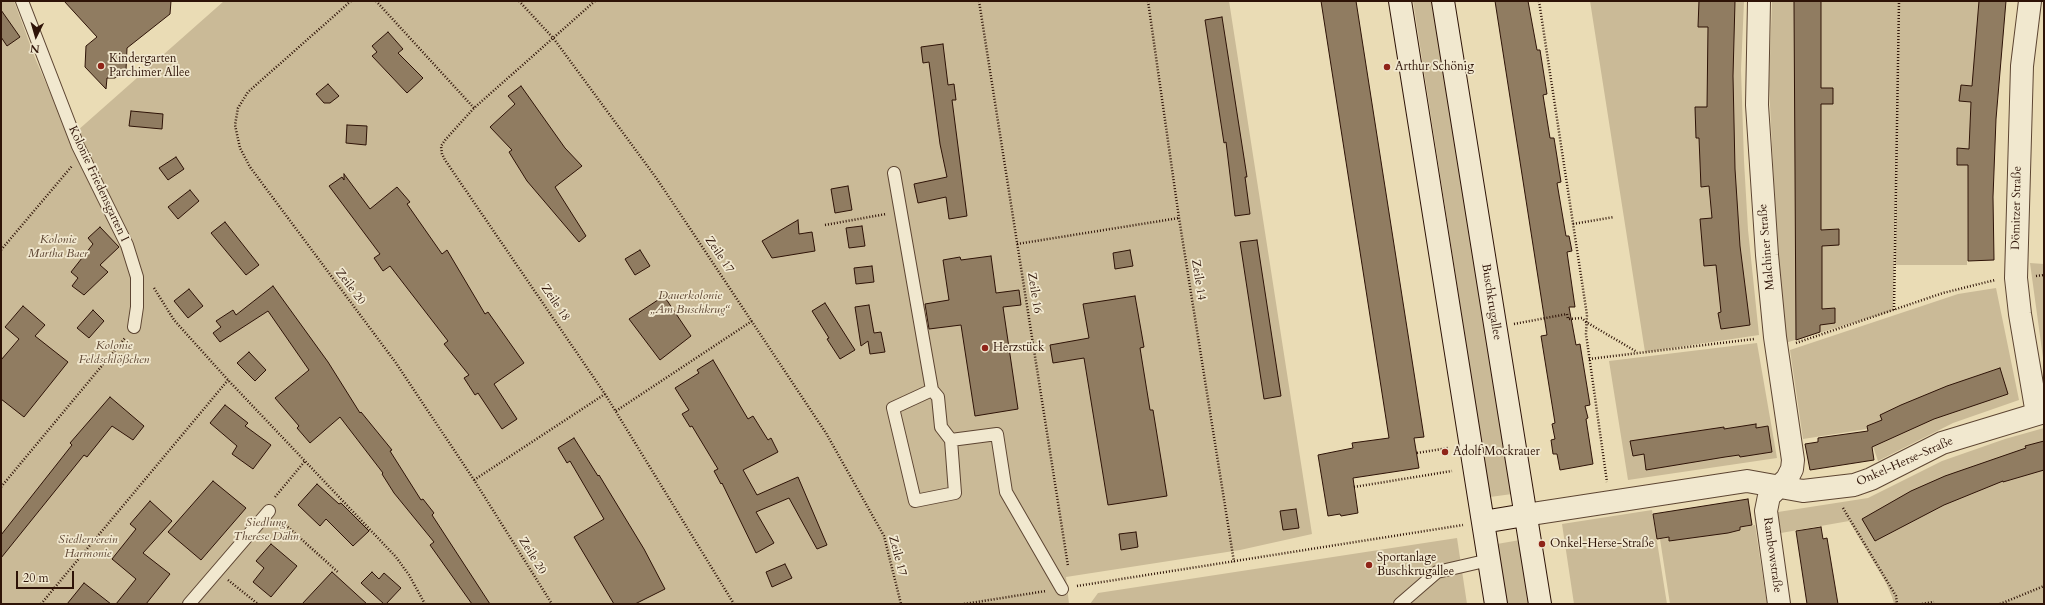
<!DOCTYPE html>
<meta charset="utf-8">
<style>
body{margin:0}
#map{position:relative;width:2045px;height:605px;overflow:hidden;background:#eadcb5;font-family:Cardo,serif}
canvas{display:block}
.frame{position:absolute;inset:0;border:2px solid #2e1307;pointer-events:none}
.north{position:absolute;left:16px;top:16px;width:40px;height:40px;-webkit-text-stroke:3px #f1e8cf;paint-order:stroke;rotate:185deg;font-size:11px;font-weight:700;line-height:16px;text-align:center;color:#2e1307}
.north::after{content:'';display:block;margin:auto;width:14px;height:18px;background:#2e1307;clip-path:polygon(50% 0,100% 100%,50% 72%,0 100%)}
.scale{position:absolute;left:16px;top:571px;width:58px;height:18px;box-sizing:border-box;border:2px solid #2e1307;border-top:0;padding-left:5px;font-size:12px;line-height:14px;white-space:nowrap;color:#2e1307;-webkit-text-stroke:3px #f1e8cf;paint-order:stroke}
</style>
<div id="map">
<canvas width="2045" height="605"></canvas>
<div class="frame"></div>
<div class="north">N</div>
<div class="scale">20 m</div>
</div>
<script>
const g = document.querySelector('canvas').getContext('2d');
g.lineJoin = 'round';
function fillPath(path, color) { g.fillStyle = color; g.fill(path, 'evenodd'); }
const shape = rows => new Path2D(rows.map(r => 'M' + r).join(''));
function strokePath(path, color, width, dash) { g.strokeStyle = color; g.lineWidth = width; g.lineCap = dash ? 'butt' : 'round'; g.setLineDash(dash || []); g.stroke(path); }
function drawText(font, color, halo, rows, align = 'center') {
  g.font = font + ' Cardo,serif'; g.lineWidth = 3.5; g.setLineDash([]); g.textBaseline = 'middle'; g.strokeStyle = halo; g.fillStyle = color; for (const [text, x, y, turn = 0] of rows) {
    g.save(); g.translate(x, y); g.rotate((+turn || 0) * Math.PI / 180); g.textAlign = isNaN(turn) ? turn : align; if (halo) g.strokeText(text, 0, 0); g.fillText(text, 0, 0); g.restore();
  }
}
const green = shape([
 [1,1,14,1,35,58,69,136,77,131,224,1,1229,1,1312,534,1240,550,1066,577,1069,604,1,604],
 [1413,1,1435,1,1512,494,1490,497],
 [1590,1,1744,1,1741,70,1744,161,1748,230,1759,335,1645,352],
 [1772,1,1979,1,1973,86,1961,85,1959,101,1971,102,1969,149,1957,149,1957,164,1968,165,1967,265,1895,265,1898,95,1893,311,1785,343,1777,248,1769,85],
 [2030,263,2044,264,2044,365],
 [1996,288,2019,400,1953,423,1878,461,1867,429,1803,439,1790,350,1958,294],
 [1757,343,1777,458,1628,480,1609,361],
 [2044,428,2044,604,1894,604,1892,597,1886,583,1849,521,1781,533,1778,512,1868,498,1942,461,2005,439],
 [1652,510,1667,604,1574,604,1562,524],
 [1755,525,1767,604,1670,604,1660,539],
 [1457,538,1467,604,1090,604,1098,593],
 [1520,540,1530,604,1507,604,1497,544]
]);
const building = shape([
 [64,1,171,1,170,14,127,48,126,70,115,78,107,78,106,89,85,67,86,46,97,37,64,1],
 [1321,1,1356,1,1424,437,1414,438,1419,468,1353,478,1358,513,1341,516,1340,514,1328,516,1318,455,1353,448,1352,443,1389,438,1321,1],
 [1495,1,1528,1,1537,50,1540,50,1547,94,1543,95,1550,138,1554,138,1561,182,1557,183,1566,236,1569,236,1572,251,1567,252,1575,307,1569,307,1576,345,1580,344,1590,405,1585,406,1588,418,1586,419,1593,464,1560,470,1557,454,1553,454,1551,440,1555,439,1552,424,1555,423,1541,336,1547,335,1495,1],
 [1699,1,1735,1,1733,76,1735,169,1740,246,1750,325,1721,329,1718,313,1721,312,1716,265,1704,266,1700,219,1712,218,1709,186,1701,187,1699,138,1696,138,1695,107,1707,107,1708,27,1698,27,1699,1],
 [1794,1,1821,1,1821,88,1833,88,1833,104,1821,104,1821,230,1839,229,1839,245,1822,246,1822,309,1835,308,1835,323,1820,325,1820,332,1796,340,1794,1],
 [1979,1,2006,1,1996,119,1993,197,1994,260,1968,261,1968,165,1957,165,1957,148,1969,149,1971,102,1959,101,1961,85,1972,86,1979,1],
 [1,10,20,37,7,46,1,37,1,10],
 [1222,17,1247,177,1245,177,1250,214,1235,216,1226,142,1224,143,1205,20,1222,17],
 [388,32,403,49,398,53,423,78,407,93,372,56,377,52,372,46,388,32],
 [943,44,948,85,954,84,956,100,952,100,967,216,949,219,946,197,918,203,914,184,947,177,940,144,929,62,923,63,921,47,943,44],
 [328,84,339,96,330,103,324,103,316,94,328,84],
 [521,86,565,148,582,166,555,187,586,236,579,242,527,181,509,152,512,150,490,127,515,104,508,96,521,86],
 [131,111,163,114,162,129,129,126,131,111],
 [347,125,367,126,366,145,346,143,347,125],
 [176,157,184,169,168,180,159,168,176,157],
 [344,174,370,209,397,187,410,202,407,204,442,254,447,250,485,314,488,312,524,363,494,384,517,419,502,429,478,393,475,395,464,378,469,375,444,344,448,341,390,266,383,271,374,258,380,254,329,186,342,177,344,180,344,174],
 [848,186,852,210,835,213,831,189,848,186],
 [190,190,199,201,178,219,168,207,190,190],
 [798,220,799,234,812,232,815,251,772,258,762,241,798,220],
 [225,222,259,265,246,275,211,233,225,222],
 [862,226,865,246,849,248,846,228,862,226],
 [100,227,119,247,100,265,108,272,84,295,72,286,78,278,71,272,93,244,88,238,100,227],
 [1257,240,1281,396,1264,399,1240,242,1257,240],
 [640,250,650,266,635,275,625,259,640,250],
 [1130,250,1133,266,1115,269,1113,253,1130,250],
 [991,256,996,293,1019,290,1021,305,1003,307,1018,409,975,416,961,325,929,329,925,304,949,300,943,260,960,257,961,260,991,256],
 [872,266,874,282,856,284,854,268,872,266],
 [273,286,328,362,360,413,361,412,392,450,390,451,421,500,423,499,434,513,432,515,490,604,472,604,430,545,434,542,394,493,382,474,383,473,340,417,310,443,297,428,299,426,275,398,309,370,268,311,220,342,213,333,221,327,216,321,233,310,236,315,273,286],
 [189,289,203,306,188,318,174,301,189,289],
 [664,296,691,336,660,360,629,319,664,296],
 [1135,296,1144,347,1140,348,1150,410,1153,410,1167,496,1108,505,1084,358,1053,363,1050,345,1089,338,1083,304,1135,296],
 [825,303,855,350,840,359,827,339,829,338,812,311,825,303],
 [869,305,874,333,881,332,885,352,870,354,868,341,861,346,855,307,869,305],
 [23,306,45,325,35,336,68,362,24,417,1,399,1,360,19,339,5,327,23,306],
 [93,310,104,321,89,338,77,328,93,310],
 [249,352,266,370,255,381,237,363,249,352],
 [713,360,748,419,753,416,768,440,771,438,778,452,743,470,757,495,798,477,827,545,817,549,789,498,756,512,774,543,756,553,722,483,721,484,714,471,718,469,692,426,690,427,682,414,689,410,675,388,699,373,697,370,713,360],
 [2000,368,2008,394,1934,419,1872,447,1874,460,1810,470,1805,444,1818,442,1818,438,1868,431,1867,426,1882,420,1880,415,1901,405,1947,386,2000,368],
 [110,397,144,426,133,440,112,426,87,457,84,455,1,558,1,535,72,445,70,443,110,397],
 [225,405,248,423,245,426,271,445,253,469,232,454,237,446,210,423,225,405],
 [1756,424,1756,428,1768,426,1772,452,1740,457,1739,455,1725,457,1646,470,1644,454,1633,456,1630,441,1724,427,1724,429,1756,424],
 [574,438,598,476,599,475,644,549,665,589,635,604,614,604,574,537,604,519,570,461,567,463,558,448,574,438],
 [2044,441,2044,470,2003,482,2003,481,1944,505,1875,541,1862,519,1911,491,1945,476,2026,448,2025,446,2044,441],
 [213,481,246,508,201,560,168,532,213,481],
 [317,484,339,504,341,503,369,531,353,546,326,519,320,526,298,505,317,484],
 [1748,499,1752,525,1740,527,1740,530,1728,533,1669,541,1669,537,1657,539,1653,514,1748,499],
 [150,501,172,521,143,553,170,574,146,604,116,604,136,579,112,559,136,529,130,524,150,501],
 [1296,509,1299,528,1283,530,1280,511,1296,509],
 [1821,527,1823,539,1827,538,1838,604,1807,604,1796,531,1821,527],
 [1136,532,1138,547,1121,550,1119,534,1136,532],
 [271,544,297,566,271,597,253,582,264,568,256,561,271,544],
 [785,564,792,578,772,587,766,572,785,564],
 [332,572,367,604,302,604,332,572],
 [372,572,379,579,384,573,401,588,386,604,384,604,361,583,372,572],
 [84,583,111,604,67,604,84,583]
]);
const path = shape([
 [351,1,248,92,238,108,235,125,240,148,250,167,396,363,474,480,552,604],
 [376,1,474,108],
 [519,1,554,39,657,179,826,433,884,536,901,604],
 [595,1,474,108,446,139,441,146,442,154,445,160,605,394,734,604],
 [979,1,1068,566],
 [1148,1,1179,218,1234,562],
 [1539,1,1587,315,1586,334,1607,482],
 [1573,224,1614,217],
 [825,225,886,214],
 [1017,244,1179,218],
 [1,250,72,166],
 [2036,276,2044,275],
 [154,288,174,320,228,380,396,557,409,575,425,604],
 [1894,310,1899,1],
 [1514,324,1567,314,1568,319,1582,318,1586,322,1637,352],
 [1796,343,1943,293,1995,280],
 [1589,359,1754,339],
 [616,411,752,321],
 [1417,453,1448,448],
 [474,480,605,394],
 [1,487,125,338],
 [1354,487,1452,471],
 [275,497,305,461],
 [1843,508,1896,596,1897,604],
 [281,521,339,573],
 [228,580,258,604],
 [1077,586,1463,525],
 [41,604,228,380],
 [964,604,1046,591],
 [1922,604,1934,602],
 [2000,604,2044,586]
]);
const service = shape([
 [22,1,78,146,127,245,137,277,137,307,134,327],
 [894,173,932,390],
 [951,440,941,427,938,397,932,390,893,408,915,501,955,493,951,440,997,434,1006,492,1062,589],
 [189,604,269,511],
 [1400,604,1437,572,1489,560]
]);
const minor = shape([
 [1759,1,1757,105,1767,255,1775,337,1793,460,1792,469,1787,479,1769,496,1766,511,1779,604],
 [2030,1,2022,66,2016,278,2020,314,2037,414],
 [1525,515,1747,481,1803,491,1854,485,1871,479,1942,443,2044,412]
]);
const secondary = shape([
 [1400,1,1496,604],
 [1443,1,1540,604],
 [1483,522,1525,515]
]);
const markers = [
 [101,66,4,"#8f2418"],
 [1387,67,4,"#8f2418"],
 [985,348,4,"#8f2418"],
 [1445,452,4,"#8f2418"],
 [1542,544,4,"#8f2418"],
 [1369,565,4,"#8f2418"]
];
const poiNames = [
 ["Kindergarten",109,59],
 ["Parchimer Allee",109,73],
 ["Arthur Schönig",1395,67],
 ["Herzstück",993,348],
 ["Adolf Mockrauer",1453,452],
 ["Onkel-Herse-Straße",1550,544],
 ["Sportanlage",1377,558],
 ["Buschkrugallee",1377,572]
];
const streetNames = [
 ["Kolonie Friedensgarten I",98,184,65],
 ["Dömitzer Straße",2017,208,-89],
 ["Malchiner Straße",1767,247,-95],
 ["Zeile 17",719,255,56],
 ["Zeile 14",1198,280,81],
 ["Zeile 20",350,287,53],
 ["Zeile 16",1034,293,81],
 ["Buschkrugallee",1491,302,81],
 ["Zeile 18",555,303,56],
 ["Onkel-Herse-Straße",1905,462,-24],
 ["Rambowstraße",1772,555,82],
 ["Zeile 20",532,556,58],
 ["Zeile 17",897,556,75]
];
const parkNames = [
 ["Kolonie",58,240],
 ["Martha Baer",58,254],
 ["Dauerkolonie",690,296],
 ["„Am Buschkrug“",690,310],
 ["Kolonie",114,346],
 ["Feldschlößchen",114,360],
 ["Siedlung",266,523],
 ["Therese Dähn",266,537],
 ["Siedlerverein",88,540],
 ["Harmonie",88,554]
];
fillPath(green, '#caba97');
fillPath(building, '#907c61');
strokePath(building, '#2e1307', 1);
strokePath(service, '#5d4532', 14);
strokePath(minor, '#5d4532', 24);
strokePath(secondary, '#2e1307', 24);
strokePath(path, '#2e1307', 2.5, [1, 2]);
strokePath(service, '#f1e8cf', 12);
strokePath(minor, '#f1e8cf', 22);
strokePath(secondary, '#f1e8cf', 22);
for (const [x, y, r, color] of markers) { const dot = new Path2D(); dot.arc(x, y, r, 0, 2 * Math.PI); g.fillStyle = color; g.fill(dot); strokePath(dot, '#f1e8cf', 1.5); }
drawText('12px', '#2e1307', '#f1e8cf', poiNames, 'left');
drawText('12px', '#2e1307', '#f1e8cf', streetNames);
drawText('italic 12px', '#5d4532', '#f1e8cf', parkNames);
</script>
